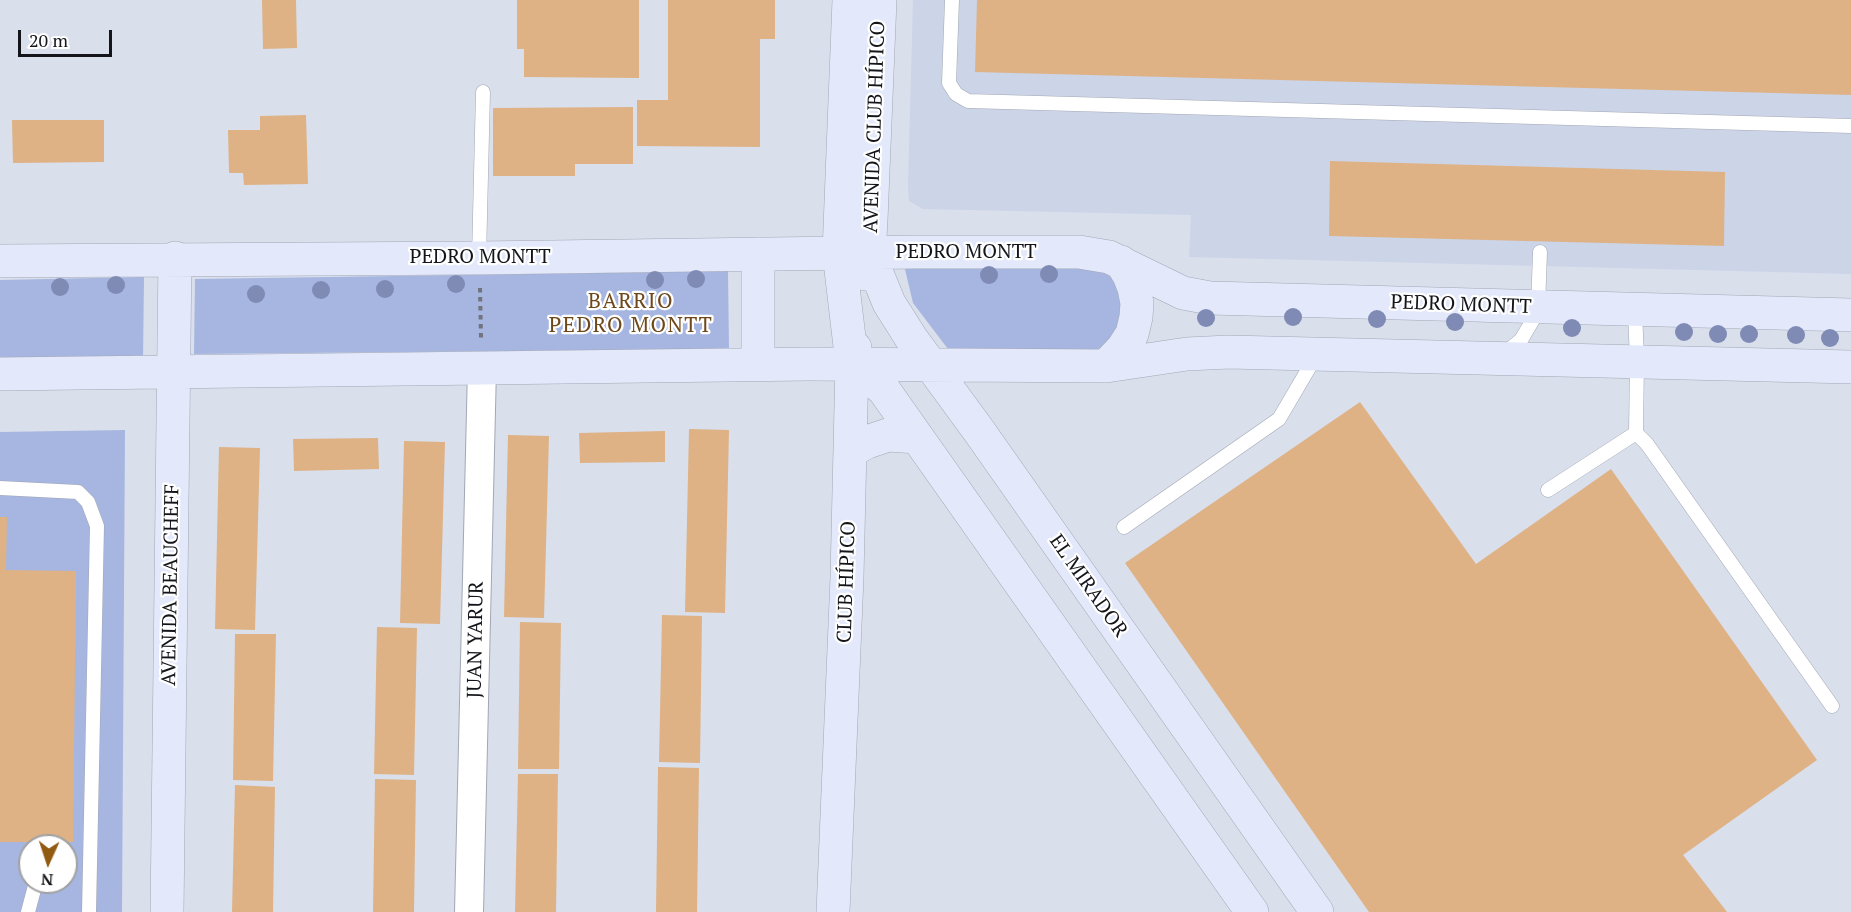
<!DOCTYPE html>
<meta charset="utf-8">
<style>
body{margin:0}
#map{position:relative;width:1851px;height:912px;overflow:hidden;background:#dadfec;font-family:"PT Serif",serif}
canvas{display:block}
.north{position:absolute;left:18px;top:834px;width:60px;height:60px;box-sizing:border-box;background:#fff;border:2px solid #a1a1a3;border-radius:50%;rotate:183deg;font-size:16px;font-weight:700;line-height:24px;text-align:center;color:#14151a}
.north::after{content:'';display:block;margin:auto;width:21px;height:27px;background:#915b12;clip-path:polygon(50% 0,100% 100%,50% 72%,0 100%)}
.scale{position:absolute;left:18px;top:30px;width:94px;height:27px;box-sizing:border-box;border:3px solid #14151a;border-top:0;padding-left:8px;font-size:18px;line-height:21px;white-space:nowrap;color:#14151a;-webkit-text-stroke:4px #fff;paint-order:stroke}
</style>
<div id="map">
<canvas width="1851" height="912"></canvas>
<div class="north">N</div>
<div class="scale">20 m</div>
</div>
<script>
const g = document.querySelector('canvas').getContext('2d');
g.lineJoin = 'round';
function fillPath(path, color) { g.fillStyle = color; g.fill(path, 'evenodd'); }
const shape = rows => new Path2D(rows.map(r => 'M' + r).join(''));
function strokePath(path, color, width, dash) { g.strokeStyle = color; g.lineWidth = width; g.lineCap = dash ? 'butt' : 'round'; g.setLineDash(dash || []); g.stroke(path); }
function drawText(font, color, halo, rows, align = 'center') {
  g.font = font + ' "PT Serif",serif'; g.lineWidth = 4.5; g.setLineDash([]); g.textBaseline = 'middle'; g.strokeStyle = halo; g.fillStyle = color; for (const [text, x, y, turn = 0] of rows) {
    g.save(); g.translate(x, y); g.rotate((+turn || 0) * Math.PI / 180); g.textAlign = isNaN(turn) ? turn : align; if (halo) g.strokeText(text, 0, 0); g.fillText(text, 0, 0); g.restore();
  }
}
const built = shape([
 [913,0,1851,0,1851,274,1189,257,1191,215,923,209,909,201,908,186]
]);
const green = shape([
 [904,265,1102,265,1126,291,1114,338,1098,349,948,349,913,303],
 [728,271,729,349,194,354,195,279],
 [144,277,143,360,0,361,0,280],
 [125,430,122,912,0,912,0,432],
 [30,846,66,846,66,882,30,882]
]);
const building = shape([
 [262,0,296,0,297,48,263,49],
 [517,0,639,0,639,78,524,77,524,49,517,49],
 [668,0,775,0,775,39,760,39,760,147,637,146,637,100,668,100],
 [977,0,1851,0,1851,95,975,72],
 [633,107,633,164,575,164,575,176,493,176,493,108],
 [306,115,308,184,244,185,243,173,229,173,228,130,260,130,260,116],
 [12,120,104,120,104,162,13,163],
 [1330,161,1725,172,1724,246,1329,236],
 [1360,402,1476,564,1611,469,1817,760,1683,855,1727,912,1369,912,1125,563],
 [689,429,729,430,725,613,685,612],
 [665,431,665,462,580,463,579,433],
 [508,435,549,436,544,618,504,617],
 [378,438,379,469,294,471,293,439],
 [404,441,445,442,440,624,400,623],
 [219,447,260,448,255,630,215,629],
 [0,517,7,517,6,570,76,571,73,842,0,842],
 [662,615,702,616,700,763,659,762],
 [520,622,561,623,559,769,518,769],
 [377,627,417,628,414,775,374,774],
 [235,634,276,634,273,781,233,780],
 [658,767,699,768,697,912,656,912],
 [518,774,558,774,556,912,515,912],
 [375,779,416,780,414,912,373,912],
 [235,785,275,787,273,912,232,912]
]);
const path = shape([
 [480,288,481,338]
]);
const lane = shape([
 [952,0,949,83,956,94,968,101,1851,126],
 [479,258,483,92],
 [1635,309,1637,362,1636,433,1647,444,1832,706],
 [1504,354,1521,340,1534,318,1538,307,1540,252],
 [0,488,78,492,88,502,97,526,89,912],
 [1548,490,1636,433],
 [1124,527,1279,419,1316,356],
 [28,912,36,882]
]);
const street = shape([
 [469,912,482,368]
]);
const secondary = shape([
 [849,0,839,253,852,363,884,390,1252,912],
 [869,254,889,303,911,338,979,431,1317,912],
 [0,261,479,258,915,252,1079,252,1109,257,1183,293,1210,298,1851,315],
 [866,274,869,254,871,220,880,0],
 [758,364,758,254],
 [1106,366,1123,348,1132,334,1136,317,1137,303,1134,288,1129,275,1121,262],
 [0,374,808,364,1106,366,1187,354,1229,352,1851,367],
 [851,451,867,442,888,435,917,437],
 [167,912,175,258],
 [833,912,847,577,852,363,855,348]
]);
const trees = [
 [1049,274],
 [989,275],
 [696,279],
 [655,280],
 [456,284],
 [116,285],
 [60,287],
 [385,289],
 [321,290],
 [256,294],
 [1293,317],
 [1206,318],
 [1377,319],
 [1455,322],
 [1572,328],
 [1684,332],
 [1718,334],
 [1749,334],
 [1796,335],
 [1830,338]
];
const streetNames = [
 ["AVENIDA CLUB HÍPICO",875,127,-88],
 ["PEDRO MONTT",966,252],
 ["PEDRO MONTT",480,257],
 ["PEDRO MONTT",1461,305,2],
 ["CLUB HÍPICO",847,582,-88],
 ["AVENIDA BEAUCHEFF",171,585,-89],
 ["EL MIRADOR",1088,586,55],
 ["JUAN YARUR",476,640,-89]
];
const neighbourhoodNames = [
 ["BARRIO",631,302],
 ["PEDRO MONTT",631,326]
];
fillPath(built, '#ccd4e8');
fillPath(green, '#a6b6e1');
fillPath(building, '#deb285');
strokePath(lane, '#a2a7b4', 15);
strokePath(street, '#a2a7b4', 30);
strokePath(secondary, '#a2a7b4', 34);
strokePath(path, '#71747d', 4, [4.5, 4.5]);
strokePath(lane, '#fff', 14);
strokePath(street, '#fff', 28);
strokePath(secondary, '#e3e9fa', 33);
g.fillStyle = '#7f8bb4';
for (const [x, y] of trees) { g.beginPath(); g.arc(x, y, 9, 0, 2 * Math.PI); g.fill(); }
drawText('20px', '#14151a', '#fff', streetNames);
g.letterSpacing = '1.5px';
drawText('21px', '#6f481a', '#fff', neighbourhoodNames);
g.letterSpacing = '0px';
</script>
